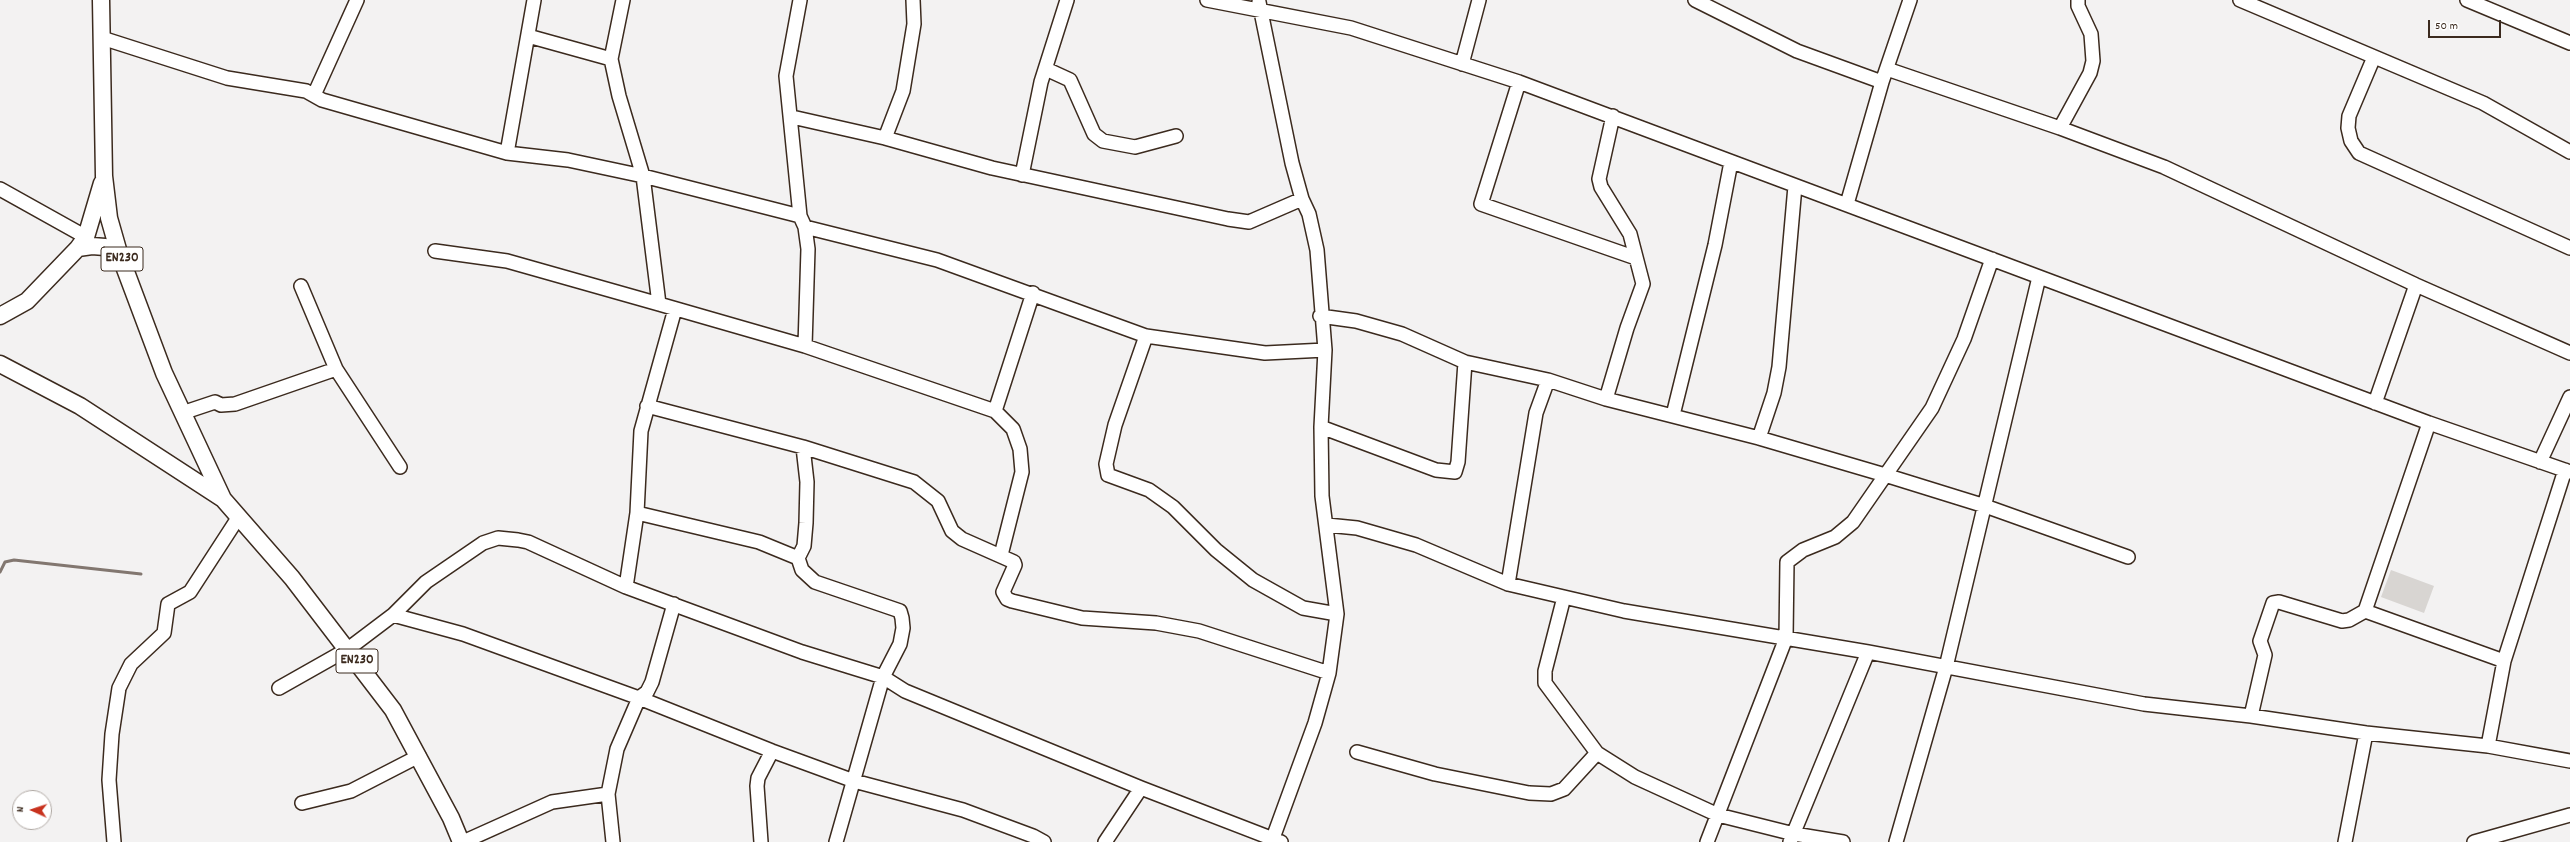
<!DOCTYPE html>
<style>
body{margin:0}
#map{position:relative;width:2570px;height:842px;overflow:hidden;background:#f3f2f2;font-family:Dekko,sans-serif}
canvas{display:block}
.north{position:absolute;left:12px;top:790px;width:40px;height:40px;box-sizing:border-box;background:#fff;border:1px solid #b1aaa5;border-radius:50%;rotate:273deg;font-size:11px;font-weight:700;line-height:16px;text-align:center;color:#3b2a1e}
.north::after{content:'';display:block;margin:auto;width:14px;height:18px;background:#c8321e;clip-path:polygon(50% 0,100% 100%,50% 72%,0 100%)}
.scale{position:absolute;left:2428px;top:20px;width:73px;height:18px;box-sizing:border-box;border:2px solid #3b2a1e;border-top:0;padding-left:5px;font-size:12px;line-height:14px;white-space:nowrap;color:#3b2a1e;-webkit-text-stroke:3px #fff;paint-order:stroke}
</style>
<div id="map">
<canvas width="2570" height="842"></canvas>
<div class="north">N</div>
<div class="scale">50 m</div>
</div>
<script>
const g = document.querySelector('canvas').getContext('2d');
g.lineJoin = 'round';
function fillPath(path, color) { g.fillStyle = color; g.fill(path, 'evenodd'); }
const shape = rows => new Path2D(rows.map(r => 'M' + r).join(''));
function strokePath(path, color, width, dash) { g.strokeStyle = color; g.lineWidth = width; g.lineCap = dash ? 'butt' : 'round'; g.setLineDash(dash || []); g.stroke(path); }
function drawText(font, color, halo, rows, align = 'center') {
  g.font = font + ' Dekko,sans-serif'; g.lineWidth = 3.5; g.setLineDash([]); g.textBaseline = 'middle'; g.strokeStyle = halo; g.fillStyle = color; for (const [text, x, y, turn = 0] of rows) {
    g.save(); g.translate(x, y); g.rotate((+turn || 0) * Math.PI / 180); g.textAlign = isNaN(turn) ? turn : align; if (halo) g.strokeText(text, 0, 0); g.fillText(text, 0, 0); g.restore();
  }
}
const green = shape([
 [2391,570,2434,586,2424,613,2381,597]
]);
const stream = shape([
 [0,572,5,562,14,560,141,574]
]);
const minor = shape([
 [800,0,786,76,800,216,805,227,808,249,805,346],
 [1207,0,1351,28,1519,82,2429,423,2570,472],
 [1695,0,1797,51,1882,82],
 [2240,0,2483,103,2570,152],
 [2467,0,2570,43],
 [1259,2,1292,163,1302,199,1309,214,1317,250,1325,350,1321,427,1322,496,1337,614,1329,673,1315,723,1273,838],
 [528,36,611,59,619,96,643,176,659,304],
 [102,38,227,78,306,91,322,100,507,153,568,160,643,176,800,216],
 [2374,57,2349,116,2348,128,2351,141,2359,153,2570,248],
 [611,59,623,0],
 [1462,64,1479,0],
 [1046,69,1070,80,1094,134,1103,141,1135,147,1176,136],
 [1887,69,2060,128,2164,167,2416,285,2570,353],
 [1519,82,1481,204,1636,258],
 [314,95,357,0],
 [792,117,885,138,992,168,1228,219,1249,222,1302,199],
 [2060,128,2090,73,2093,61,2091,34,2078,6,2078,0],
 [885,138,903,91,914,24,913,0],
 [507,153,534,0],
 [1022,175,1041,82,1067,0],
 [0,189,86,237],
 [1847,204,1882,82,1910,0],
 [805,227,937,260,1146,336,1265,353,1325,350],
 [435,251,507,261,659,304,805,346,995,411,1013,429,1020,449,1022,472,1001,555],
 [301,286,336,369,400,467],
 [1320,316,1356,321,1402,334,1465,362,1548,380,1606,399,1759,438,1885,475,1985,506,2128,557],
 [1146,336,1115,425,1106,464,1108,475,1149,490,1173,507,1216,550,1253,580,1303,608,1337,614],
 [1606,399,1627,328,1643,284,1630,234,1601,187,1599,179,1613,116],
 [2375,403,2416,285],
 [647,406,803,447,914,482,938,501,952,531,962,539,1014,562,1015,565,1003,592,1007,599,1012,601,1082,618,1156,623,1199,631,1329,673],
 [995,411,1033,293],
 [182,413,215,402,221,405,235,404,336,369],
 [1673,415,1715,245,1731,162],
 [1321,427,1436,470,1455,472,1458,462,1465,362],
 [1759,438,1774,393,1779,367,1795,186],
 [2540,462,2570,397],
 [637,513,759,542,798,558,804,546,806,523,807,482,803,447],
 [1327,525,1357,528,1416,545,1508,584,1624,611,1868,652,2144,704,2251,716,2366,733,2488,746,2570,761],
 [798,558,802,570,815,582,900,611,902,618,903,628,900,644,883,677,836,842],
 [1508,584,1536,413,1548,380],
 [626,587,637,513,641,431,675,309],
 [1564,597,1545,671,1545,683,1597,753,1635,777,1718,815,1794,834,1843,842],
 [2365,611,2504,661],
 [393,615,463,634,639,698,772,751,854,781,963,810,1033,836,1044,842],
 [279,688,348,649,393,615,426,582,483,543,498,538,518,540,528,542,626,587,802,652,883,677,905,691,1141,788,1281,842],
 [2251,716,2265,655,2260,641,2273,603,2279,602,2342,621,2349,620,2365,611,2429,423],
 [2488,746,2504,661,2565,470],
 [1357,752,1435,774,1529,793,1551,794,1564,789,1597,753],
 [302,803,351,791,419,756],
 [114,842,109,780,112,734,119,688,131,664,164,633,168,604,190,592,238,518],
 [463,842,552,802,608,794],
 [613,842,608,794,617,749,639,698,647,692,652,682,674,604],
 [761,842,757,786,758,778,772,751],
 [1105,842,1141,788],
 [1707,842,1786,638,1787,562,1803,550,1835,537,1853,522,1932,408,1964,339,1992,259],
 [1790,842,1868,652],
 [1896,842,1946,667,2039,277],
 [2345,842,2366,733],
 [2474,842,2570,815]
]);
const major = shape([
 [101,0,104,176,109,218,119,253,164,373,223,499,292,578,393,710,451,818,461,842],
 [78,248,92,246,105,247,119,253],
 [0,316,27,301,78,248,86,237,102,183],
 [0,364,80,406,223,499]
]);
const shields = [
 [122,259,42],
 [357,661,42]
];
const shieldNames = [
 ["EN230",122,259],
 ["EN230",357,661]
];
fillPath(green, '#d8d5d2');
strokePath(stream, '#827770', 3);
strokePath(minor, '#3b2a1e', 16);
strokePath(major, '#3b2a1e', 19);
strokePath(minor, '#fff', 13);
strokePath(major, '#fff', 16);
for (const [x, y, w] of shields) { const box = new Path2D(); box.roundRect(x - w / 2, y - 12, w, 24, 3); g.fillStyle = '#fff'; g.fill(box); strokePath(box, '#3b2a1e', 1); }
drawText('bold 14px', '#3b2a1e', null, shieldNames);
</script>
